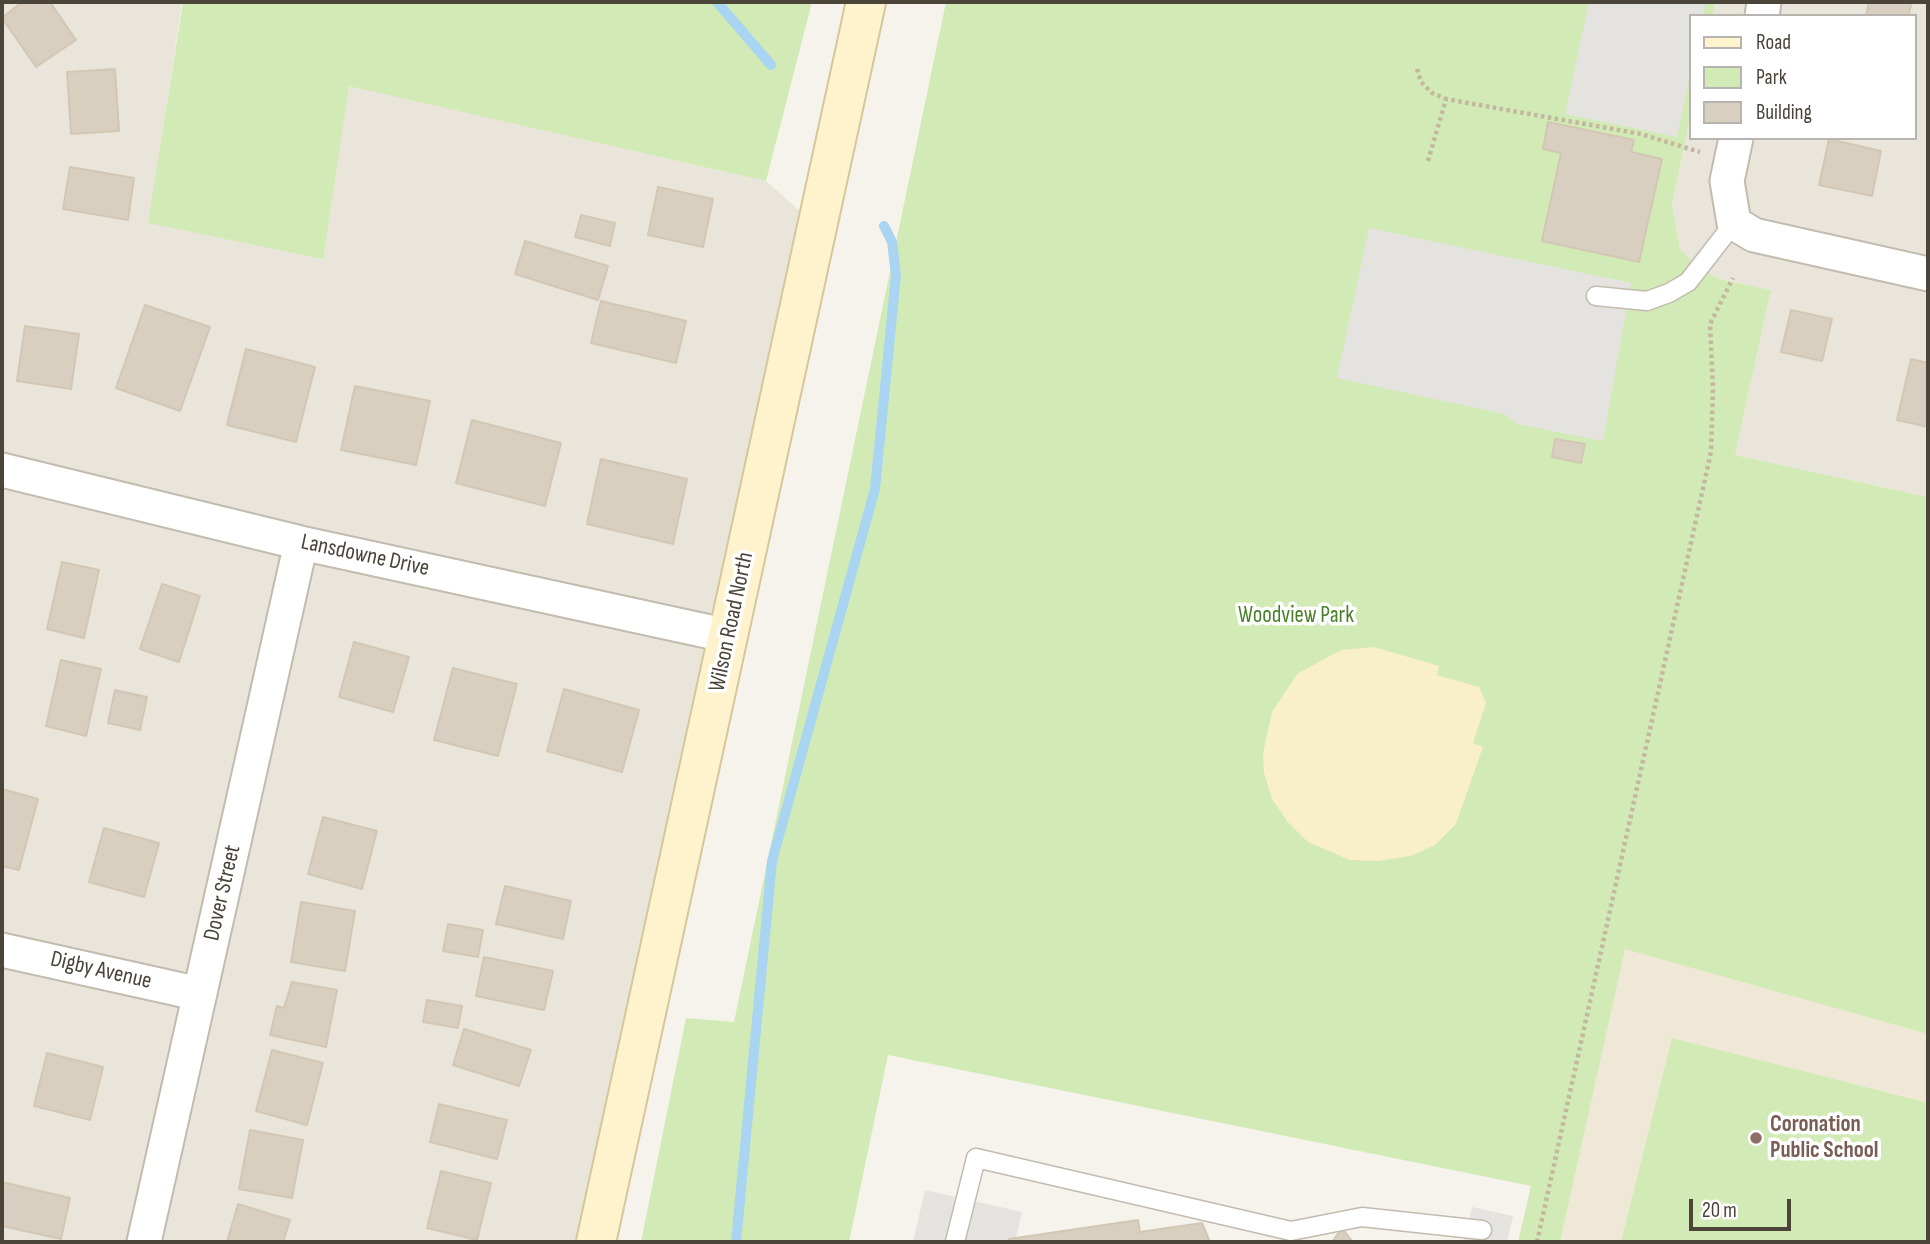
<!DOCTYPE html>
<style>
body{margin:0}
#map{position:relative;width:1930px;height:1244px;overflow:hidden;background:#f6f3ec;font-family:"Sofia Sans Condensed",sans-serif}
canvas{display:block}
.frame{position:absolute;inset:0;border:4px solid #4b4439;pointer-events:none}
.legend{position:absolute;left:1689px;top:14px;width:228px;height:126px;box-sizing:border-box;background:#fff;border:2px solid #b7b4b0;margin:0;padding:9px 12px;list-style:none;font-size:21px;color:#4b4439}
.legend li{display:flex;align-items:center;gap:14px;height:35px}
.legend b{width:35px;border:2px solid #b7b4b0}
.scale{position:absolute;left:1689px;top:1199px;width:102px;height:32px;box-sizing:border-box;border:4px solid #4b4439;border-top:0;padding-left:9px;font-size:21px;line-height:24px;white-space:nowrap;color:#4b4439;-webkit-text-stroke:5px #fff;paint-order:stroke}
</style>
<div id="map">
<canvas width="1930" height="1244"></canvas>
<div class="frame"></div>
<ul class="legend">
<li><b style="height:9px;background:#fff3cd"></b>Road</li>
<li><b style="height:19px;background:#d2eab5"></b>Park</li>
<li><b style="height:19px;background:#d8cfc1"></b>Building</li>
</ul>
<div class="scale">20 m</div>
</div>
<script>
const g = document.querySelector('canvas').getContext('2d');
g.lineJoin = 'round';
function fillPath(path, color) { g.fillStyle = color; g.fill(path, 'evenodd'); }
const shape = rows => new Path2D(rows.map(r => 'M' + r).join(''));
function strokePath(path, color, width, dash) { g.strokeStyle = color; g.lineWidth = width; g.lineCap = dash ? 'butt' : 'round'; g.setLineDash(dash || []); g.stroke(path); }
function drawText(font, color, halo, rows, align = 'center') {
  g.font = font + ' "Sofia Sans Condensed",sans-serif'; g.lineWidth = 7; g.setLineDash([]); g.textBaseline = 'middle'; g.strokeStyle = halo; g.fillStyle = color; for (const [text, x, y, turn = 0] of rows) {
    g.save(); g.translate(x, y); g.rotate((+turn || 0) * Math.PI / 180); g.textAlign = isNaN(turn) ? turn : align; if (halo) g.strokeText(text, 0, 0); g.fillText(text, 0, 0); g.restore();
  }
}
const residential = shape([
 [2,2,182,2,149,223,349,85,766,181,817,226,596,1242,2,1242],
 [1715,2,1928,2,1928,497,1735,455,1771,290,1719,279,1697,267,1680,250,1672,205,1690,118,1690,138,1914,138,1914,16,1712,16]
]);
const education = shape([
 [1625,948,1928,1034,1928,1242,1560,1242]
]);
const green = shape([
 [183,2,812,2,766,181,349,86,323,259,148,223],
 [946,2,1715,2,1712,16,1690,16,1690,118,1672,205,1680,249,1697,267,1719,279,1771,290,1735,455,1928,497,1928,1034,1625,949,1560,1242,1518,1242,1531,1186,888,1055,849,1242,641,1242,686,1018,734,1022],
 [1672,1038,1928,1103,1928,1242,1621,1242]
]);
const sand = shape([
 [1374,647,1439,666,1437,675,1479,687,1486,703,1473,743,1483,747,1456,824,1435,845,1411,856,1379,861,1350,860,1308,842,1287,821,1272,799,1264,773,1263,753,1272,712,1297,674,1341,650]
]);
const parking = shape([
 [1589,2,1706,2,1703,16,1690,16,1690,75,1677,137,1565,114],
 [1369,228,1631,283,1603,441,1517,424,1504,414,1337,378],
 [925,1190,1022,1212,1015,1242,913,1242],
 [1472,1207,1513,1216,1507,1242,1464,1242]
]);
const stream = shape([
 [717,2,771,65],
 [736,1242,772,861,875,489,896,275,892,242,884,226]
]);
const building = shape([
 [22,2,50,2,76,40,36,67,2,18,22,2],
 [1869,2,1912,2,1908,16,1866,16,1869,2],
 [115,69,119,131,71,134,67,72,115,69],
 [1548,122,1634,140,1631,152,1662,159,1639,262,1542,241,1561,153,1543,149,1548,122],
 [1829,139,1881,151,1872,196,1819,185,1829,139],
 [70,167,134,178,128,220,63,209,70,167],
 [658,187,713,199,703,247,648,235,658,187],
 [581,215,615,223,610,246,575,237,581,215],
 [525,241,608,266,598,300,515,274,525,241],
 [601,301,686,321,676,363,591,343,601,301],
 [145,305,210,327,180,411,116,388,145,305],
 [1791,310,1832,319,1822,361,1781,352,1791,310],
 [25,326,79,334,71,389,17,381,25,326],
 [246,349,315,367,296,442,227,425,246,349],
 [1911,359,1928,363,1928,427,1897,420,1911,359],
 [355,386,430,401,416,465,341,450,355,386],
 [472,420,561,443,545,506,456,483,472,420],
 [1555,439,1585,444,1581,463,1552,457,1555,439],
 [601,459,687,479,673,544,587,524,601,459],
 [62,562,99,570,84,638,47,629,62,562],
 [162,584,200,596,179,662,140,649,162,584],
 [354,642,409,657,393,712,339,697,354,642],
 [61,660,101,669,86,736,46,726,61,660],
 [453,668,517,684,498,756,434,740,453,668],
 [564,689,639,710,622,772,547,751,564,689],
 [115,690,147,697,140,730,108,723,115,690],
 [2,789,38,799,19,870,2,866,2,789],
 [323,817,377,831,362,889,308,874,323,817],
 [104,828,159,843,144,897,89,882,104,828],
 [505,886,571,901,563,939,496,924,505,886],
 [301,902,355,911,345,971,291,962,301,902],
 [448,924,483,930,478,957,443,951,448,924],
 [484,957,553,971,544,1010,476,996,484,957],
 [292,982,337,990,326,1047,270,1035,277,1006,284,1008,292,982],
 [427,1000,462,1006,458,1028,423,1022,427,1000],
 [464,1029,531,1050,519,1086,453,1065,464,1029],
 [272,1050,323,1063,307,1125,256,1111,272,1050],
 [47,1053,103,1067,90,1120,34,1106,47,1053],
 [439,1104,507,1120,497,1159,430,1142,439,1104],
 [250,1130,303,1140,292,1198,239,1189,250,1130],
 [441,1171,491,1183,477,1240,427,1228,441,1171],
 [2,1182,70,1198,61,1239,2,1226,2,1182],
 [238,1204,290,1220,283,1242,227,1242,238,1204],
 [1138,1220,1140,1232,1202,1223,1210,1242,1010,1242,1009,1239,1138,1220],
 [1342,1228,1353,1242,1332,1242,1342,1228]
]);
const path = shape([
 [1417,69,1421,82,1432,93,1446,99],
 [1428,161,1446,99,1641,134,1700,152],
 [1537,1242,1711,452,1713,388,1710,324,1733,278]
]);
const lane = shape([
 [1596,296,1647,301,1669,293,1688,282,1734,223],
 [955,1242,976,1158,1291,1231,1362,1217,1482,1230]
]);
const street = shape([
 [1762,16,1764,2],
 [1736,138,1727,181,1734,223,1754,235,1928,274],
 [2,470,301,543,729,636],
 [2,950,200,994],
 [144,1242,301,543]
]);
const secondary = shape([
 [596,1242,866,2]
]);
const markers = [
 [1756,1138,7,"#8d6e63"]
];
const streetNames = [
 ["Lansdowne Drive",365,556,12],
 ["Wilson Road North",732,622,-78],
 ["Dover Street",223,893,-77],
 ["Digby Avenue",101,971,13]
];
const parkNames = [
 ["Woodview Park",1296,616]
];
const educationNames = [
 ["Coronation",1770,1125],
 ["Public School",1770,1151]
];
fillPath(residential, '#eae5da');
fillPath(education, '#efe8d6');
fillPath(green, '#d2eab5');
fillPath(sand, '#f9efc9');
fillPath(parking, '#e5e3e0');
strokePath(stream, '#a9d4f2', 10);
fillPath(building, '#d8cfc1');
strokePath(building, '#d3c7b4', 2);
strokePath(lane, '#c2bbae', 21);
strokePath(street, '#c2bbae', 37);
strokePath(secondary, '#d6c79b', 42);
strokePath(path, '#c4b79f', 4.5, [3.5, 3.5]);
strokePath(lane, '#fff', 18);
strokePath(street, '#fff', 33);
strokePath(secondary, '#fff3cd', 38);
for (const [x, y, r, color] of markers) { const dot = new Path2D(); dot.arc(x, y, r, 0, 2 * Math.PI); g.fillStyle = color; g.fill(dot); strokePath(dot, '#fff', 2.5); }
drawText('23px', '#4b4439', '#fff', streetNames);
drawText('23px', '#4a7f2a', '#fff', parkNames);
drawText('bold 23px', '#785e54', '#fff', educationNames, 'left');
</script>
